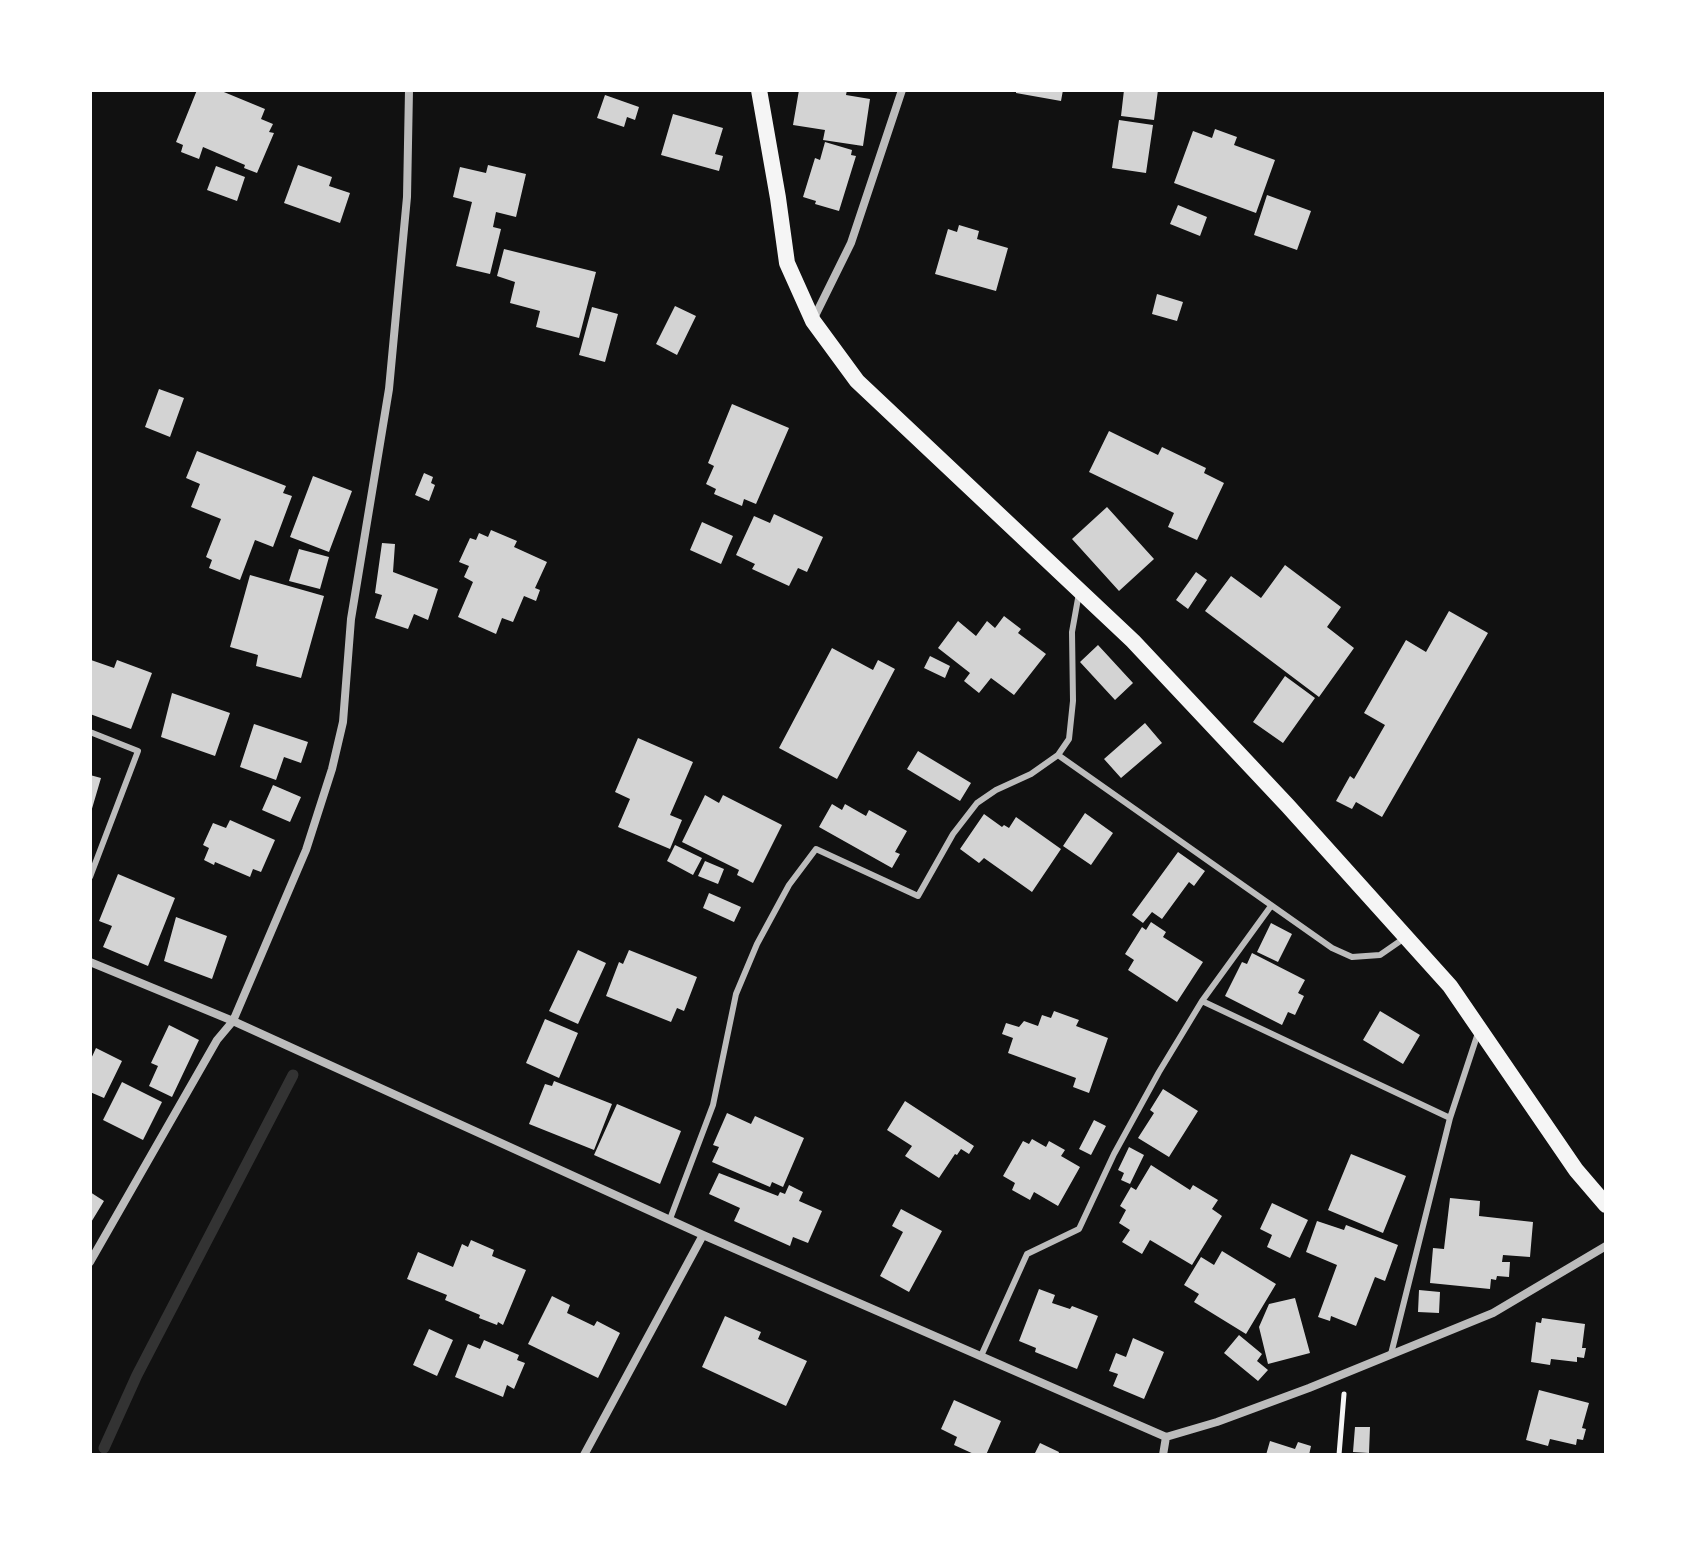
<!DOCTYPE html>
<style>
body{margin:0}
#map{position:relative;width:1696px;height:1545px;overflow:hidden;background:#111;font-family:"PT Sans",sans-serif}
canvas{display:block}
.frame{position:absolute;inset:0;border:92px solid #fff;pointer-events:none}
</style>
<div id="map">
<canvas width="1696" height="1545"></canvas>
<div class="frame"></div>
</div>
<script>
const g = document.querySelector('canvas').getContext('2d');
g.lineJoin = 'round';
const shape = rows => new Path2D(rows.map(r => 'M' + r).join(''));
function strokePath(path, color, width, dash) { g.strokeStyle = color; g.lineWidth = width; g.lineCap = dash ? 'butt' : 'round'; g.setLineDash(dash || []); g.stroke(path); }
function fillPath(path, color) { g.fillStyle = color; g.fill(path, 'evenodd'); }
const stream = shape([
 [104,1448,137,1375,293,1075]
]);
const building = shape([
 [197,90,219,90,265,109,261,119,273,124,269,132,274,133,257,173,244,168,245,165,203,147,199,159,181,152,183,145,176,142],
 [799,90,847,90,846,95,870,99,863,146,823,140,825,130,793,125],
 [1016,90,1063,90,1061,101,1016,93],
 [1124,90,1158,90,1154,120,1121,116],
 [605,95,639,107,635,120,627,117,624,127,597,118],
 [673,114,723,128,715,154,723,156,719,171,661,155],
 [1119,120,1153,125,1146,173,1112,168],
 [1215,129,1237,137,1234,145,1275,160,1256,213,1174,183,1193,131,1212,138],
 [825,142,852,150,851,155,856,156,839,211,815,204,816,201,803,197,815,158,820,160],
 [298,165,332,177,329,186,350,193,340,223,284,203],
 [488,165,526,174,516,217,496,212,493,227,501,229,490,274,456,266,472,202,453,197,460,167,486,173],
 [216,166,245,177,237,201,207,190],
 [1267,195,1311,211,1297,250,1254,235],
 [1178,205,1207,217,1200,236,1170,224],
 [959,225,979,231,977,239,1008,248,996,291,935,274,948,229,957,232],
 [504,249,596,272,579,338,536,327,540,311,510,303,515,282,497,276],
 [1157,294,1183,302,1177,321,1152,314],
 [675,306,696,316,677,355,656,344],
 [592,307,618,314,605,362,579,355],
 [159,389,184,398,170,437,145,427],
 [732,404,789,428,756,504,744,499,742,506,714,494,716,489,706,484,714,466,708,463],
 [1109,431,1158,455,1162,447,1206,468,1204,473,1224,483,1197,540,1168,527,1174,513,1089,472],
 [197,451,286,486,283,493,292,496,273,547,255,540,240,580,209,568,212,560,206,557,221,519,191,507,200,484,186,478],
 [424,473,433,477,431,483,435,485,429,501,415,495],
 [313,476,352,491,329,552,290,537],
 [1107,507,1154,559,1119,591,1072,539],
 [774,514,823,537,807,572,798,568,789,586,752,569,755,564,736,555,754,516,770,523],
 [702,522,733,536,721,564,690,550],
 [491,530,517,541,514,547,547,562,535,588,540,590,536,601,524,596,513,622,502,618,496,634,458,617,473,582,464,577,469,566,459,562,470,538,476,540,479,533,488,537],
 [382,543,395,544,393,572,438,589,428,620,414,614,408,629,375,618,382,595,375,593],
 [299,549,329,557,320,589,289,581],
 [1285,565,1341,607,1327,627,1354,648,1319,697,1205,611,1231,576,1261,598],
 [1196,572,1207,580,1188,609,1176,600],
 [250,575,324,596,301,678,256,666,258,655,230,647],
 [1449,611,1488,633,1382,817,1356,802,1352,809,1336,801,1350,776,1354,779,1385,725,1364,713,1406,640,1426,652],
 [1004,616,1021,629,1018,633,1046,654,1014,695,991,678,979,693,964,681,970,673,938,648,958,621,976,636,987,621,995,628],
 [1098,645,1133,683,1115,700,1080,662],
 [832,648,873,670,878,660,895,669,837,779,779,748],
 [930,656,950,666,945,678,924,668],
 [91,660,114,668,117,660,152,673,131,729,90,714],
 [1285,676,1315,698,1283,743,1253,722],
 [172,693,230,713,215,756,161,737],
 [1145,723,1162,743,1121,778,1104,759],
 [254,724,308,742,301,763,284,757,276,780,240,767],
 [638,738,693,762,670,815,682,820,670,849,618,827,630,799,615,792],
 [918,751,971,783,960,801,907,769],
 [90,775,101,778,91,812,90,812],
 [273,785,301,797,290,822,262,810],
 [705,795,719,803,723,795,782,825,753,883,737,875,739,870,682,842],
 [832,804,842,810,845,804,866,816,869,810,907,831,895,852,900,854,892,868,819,827],
 [1085,813,1113,833,1091,865,1063,846],
 [984,814,1002,827,1004,825,1009,828,1016,817,1061,849,1032,892,984,858,979,863,960,849],
 [230,820,275,840,261,872,253,869,250,877,215,862,214,865,204,860,209,848,203,845,213,823,226,828],
 [675,845,702,858,693,875,667,861],
 [1178,852,1205,871,1194,886,1189,882,1162,919,1152,912,1143,923,1132,915],
 [705,861,724,869,718,884,698,876],
 [118,874,175,898,148,966,103,947,112,926,99,921],
 [709,893,741,907,734,922,703,908],
 [176,917,227,936,212,979,164,961],
 [1151,922,1166,932,1163,937,1203,962,1177,1002,1128,970,1134,960,1125,954,1142,927,1146,930],
 [1271,923,1292,934,1278,962,1257,952],
 [578,950,606,963,578,1024,549,1011],
 [629,950,697,977,684,1011,677,1008,671,1022,606,996,619,962,623,964],
 [1252,953,1305,980,1298,993,1304,996,1295,1015,1288,1012,1282,1025,1225,996,1242,962,1247,964],
 [1054,1011,1079,1020,1076,1026,1108,1038,1089,1093,1073,1087,1076,1078,1008,1053,1013,1038,1002,1034,1006,1023,1019,1027,1024,1021,1038,1026,1042,1015,1051,1018],
 [1380,1011,1420,1035,1403,1064,1363,1040],
 [545,1019,578,1033,559,1078,526,1063],
 [169,1025,199,1040,172,1097,149,1086,158,1066,151,1063],
 [96,1048,122,1061,104,1098,90,1092,90,1061],
 [554,1081,612,1104,594,1150,529,1124,545,1084,552,1086],
 [122,1082,162,1102,143,1140,103,1120],
 [1163,1089,1198,1111,1169,1157,1138,1138,1154,1113,1150,1110],
 [905,1101,974,1146,969,1154,961,1149,957,1155,955,1154,939,1178,905,1156,912,1146,887,1130],
 [617,1104,681,1131,660,1184,594,1155],
 [727,1113,751,1124,755,1116,804,1138,783,1187,772,1182,770,1187,712,1162,719,1147,713,1145],
 [1094,1120,1106,1126,1091,1155,1079,1149],
 [1032,1139,1046,1147,1049,1141,1065,1150,1061,1156,1080,1167,1058,1206,1034,1192,1030,1200,1012,1190,1015,1183,1003,1176,1023,1141,1029,1144],
 [1129,1147,1144,1155,1130,1184,1121,1180,1124,1173,1118,1170],
 [1351,1154,1406,1176,1383,1233,1328,1210],
 [1151,1165,1190,1190,1193,1185,1218,1200,1212,1209,1222,1216,1192,1265,1150,1240,1142,1254,1122,1242,1130,1230,1119,1223,1126,1210,1120,1206,1131,1187,1136,1190],
 [719,1173,778,1196,780,1192,785,1194,789,1185,803,1192,799,1201,822,1211,808,1243,793,1237,790,1246,734,1221,740,1208,709,1194],
 [90,1192,104,1201,90,1224],
 [1450,1198,1480,1201,1479,1216,1533,1222,1530,1257,1503,1255,1502,1262,1510,1262,1509,1277,1497,1276,1496,1280,1491,1279,1490,1289,1430,1283,1433,1248,1444,1249],
 [1272,1203,1308,1220,1290,1258,1267,1247,1272,1235,1260,1229],
 [901,1209,942,1231,909,1292,880,1276,903,1232,892,1226],
 [1317,1221,1344,1230,1346,1225,1398,1245,1385,1281,1375,1277,1356,1326,1331,1316,1330,1321,1318,1317,1337,1265,1306,1252],
 [471,1240,494,1250,492,1256,526,1270,503,1325,498,1322,497,1325,479,1318,480,1315,445,1300,447,1295,407,1279,418,1252,453,1267,462,1244,468,1247],
 [1222,1251,1276,1284,1246,1334,1194,1302,1199,1294,1184,1285,1201,1257,1214,1265],
 [1039,1289,1055,1295,1052,1303,1070,1309,1072,1306,1098,1316,1077,1369,1035,1352,1036,1348,1019,1341],
 [1419,1290,1440,1292,1439,1313,1418,1312],
 [552,1296,570,1305,567,1313,594,1326,597,1321,620,1333,598,1378,528,1344],
 [1295,1298,1310,1353,1268,1364,1259,1327,1269,1304],
 [725,1316,761,1332,758,1339,807,1361,786,1406,702,1367],
 [1542,1318,1585,1324,1582,1348,1586,1348,1584,1358,1577,1357,1577,1362,1551,1359,1550,1365,1531,1362,1536,1322,1541,1323],
 [429,1329,453,1340,437,1376,413,1365],
 [1239,1335,1262,1354,1257,1361,1268,1370,1258,1381,1224,1353],
 [1133,1338,1164,1352,1144,1399,1113,1386,1118,1374,1109,1371,1116,1353,1126,1357],
 [484,1340,519,1355,517,1360,525,1363,514,1389,507,1385,503,1397,455,1377,468,1344,480,1349],
 [1539,1390,1589,1403,1582,1428,1586,1429,1583,1440,1577,1439,1576,1445,1550,1439,1548,1446,1526,1440],
 [954,1400,1001,1421,986,1455,976,1455,954,1445,957,1437,941,1429],
 [1355,1427,1370,1427,1369,1453,1353,1452],
 [1270,1441,1295,1449,1298,1442,1311,1446,1309,1455,1266,1455],
 [1040,1443,1059,1452,1058,1455,1034,1455]
]);
const path = shape([
 [1339,1455,1344,1394]
]);
const service = shape([
 [90,732,138,751,90,877],
 [1058,755,1332,948,1352,957,1380,955,1406,937],
 [1202,1001,1450,1118],
 [670,1219,713,1105,736,994,757,944,789,885,816,849,918,896,953,834,977,803,996,790,1031,774,1058,755,1069,739,1073,701,1072,632,1079,593],
 [1391,1354,1450,1118,1478,1033],
 [981,1356,1027,1254,1079,1229,1114,1154,1159,1072,1202,1001,1271,906]
]);
const minor = shape([
 [813,320,851,243,902,90],
 [90,962,233,1021,703,1235,1166,1437,1217,1422,1309,1388,1493,1313,1606,1246],
 [90,1262,217,1040,233,1021,306,850,332,769,343,722,351,619,389,389,407,197,409,90],
 [584,1455,703,1235],
 [1163,1455,1166,1437]
]);
const secondary = shape([
 [759,90,778,198,787,263,813,321,857,381,1133,641,1288,806,1450,986,1576,1170,1606,1205]
]);
strokePath(stream, '#333', 11);
fillPath(building, '#d3d3d3');
strokePath(path, '#f5f5f5', 5);
strokePath(service, '#bcbcbc', 6);
strokePath(minor, '#bcbcbc', 8);
strokePath(secondary, '#f5f5f5', 16);
</script>
